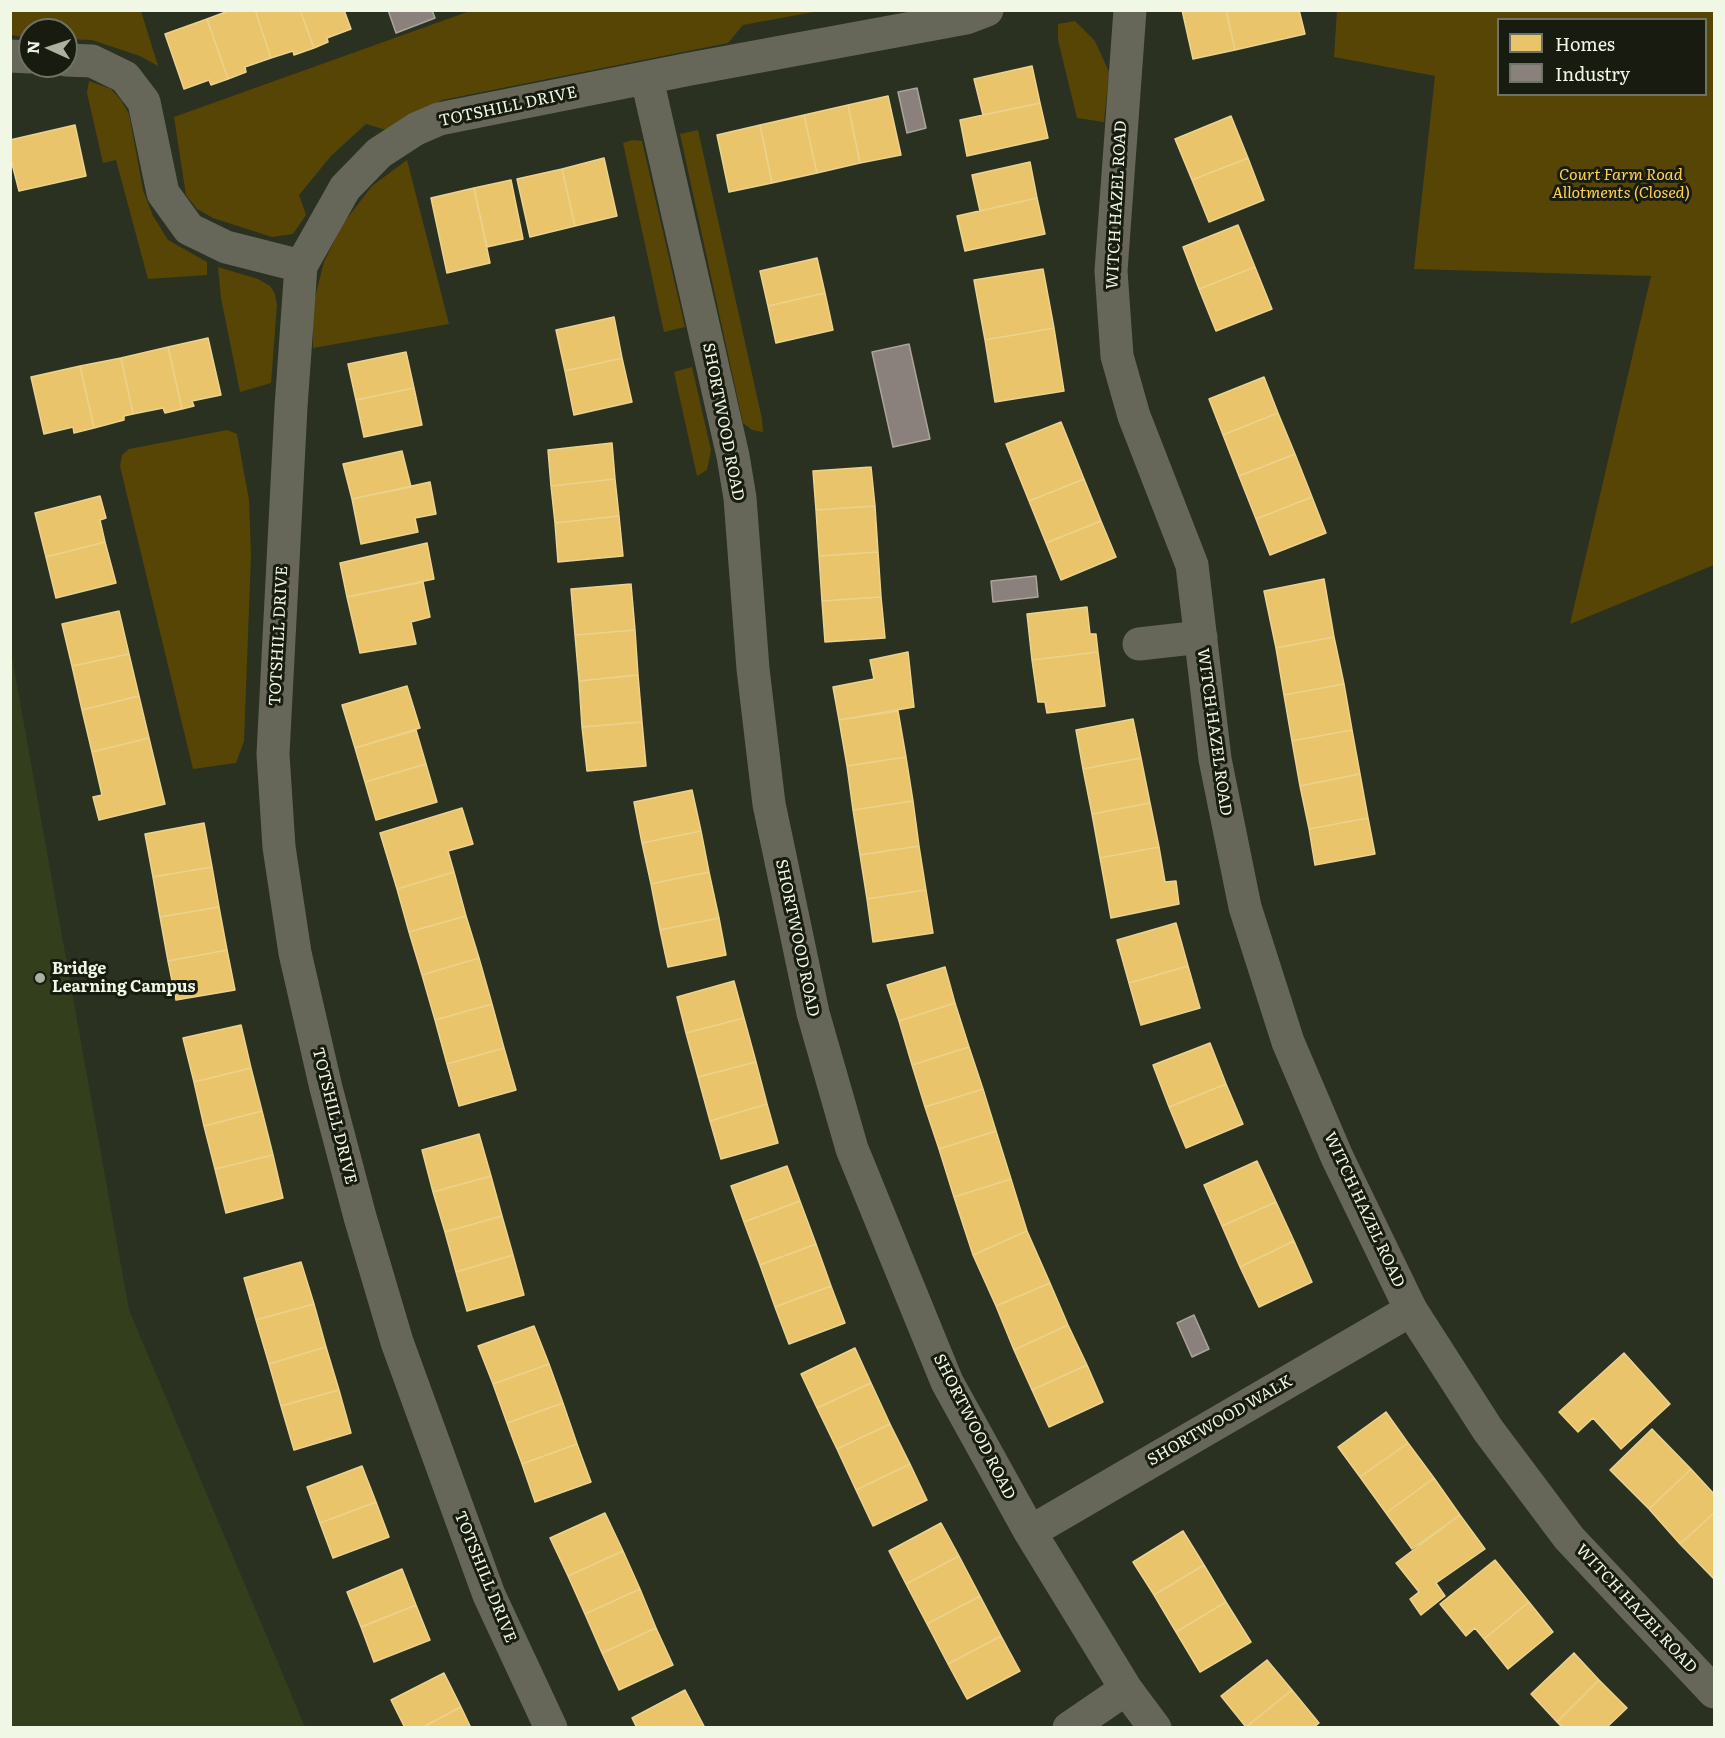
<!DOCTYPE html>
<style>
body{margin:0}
#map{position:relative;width:1725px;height:1738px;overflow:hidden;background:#2b3120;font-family:Literata,serif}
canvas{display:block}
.frame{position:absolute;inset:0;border:12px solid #f0f7e5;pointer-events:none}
.legend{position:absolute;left:1497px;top:18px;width:210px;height:78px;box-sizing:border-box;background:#181c10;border:2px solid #6e7465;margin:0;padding:8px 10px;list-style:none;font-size:18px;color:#f0f7e5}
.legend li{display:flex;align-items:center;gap:12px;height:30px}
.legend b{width:30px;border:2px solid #6e7465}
.north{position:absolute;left:18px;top:18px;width:60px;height:60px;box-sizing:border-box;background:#181c10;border:2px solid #6e7465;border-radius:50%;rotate:273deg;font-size:16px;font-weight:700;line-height:24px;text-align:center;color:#f0f7e5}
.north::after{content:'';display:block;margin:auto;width:21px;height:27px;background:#abb2a0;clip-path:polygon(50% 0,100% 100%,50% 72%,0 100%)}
</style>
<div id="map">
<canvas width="1725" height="1738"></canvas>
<div class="frame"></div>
<ul class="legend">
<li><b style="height:16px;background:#e9c46a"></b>Homes</li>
<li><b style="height:16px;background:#8a817c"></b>Industry</li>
</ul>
<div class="north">N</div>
</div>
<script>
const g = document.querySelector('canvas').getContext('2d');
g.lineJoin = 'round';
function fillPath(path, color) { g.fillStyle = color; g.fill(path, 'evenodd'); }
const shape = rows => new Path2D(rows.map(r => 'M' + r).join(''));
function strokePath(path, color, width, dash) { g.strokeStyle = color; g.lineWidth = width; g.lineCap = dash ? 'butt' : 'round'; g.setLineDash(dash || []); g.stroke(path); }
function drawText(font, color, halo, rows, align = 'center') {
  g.font = font + ' Literata,serif'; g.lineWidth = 6; g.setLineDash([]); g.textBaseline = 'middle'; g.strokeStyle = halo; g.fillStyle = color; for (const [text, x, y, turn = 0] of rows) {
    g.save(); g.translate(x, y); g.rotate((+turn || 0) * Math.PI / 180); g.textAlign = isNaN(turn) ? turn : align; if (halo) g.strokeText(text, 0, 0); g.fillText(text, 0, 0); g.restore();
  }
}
const built = shape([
 [10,646,129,1310,305,1727,11,1727]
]);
const green = shape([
 [11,10,141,11,158,66,140,56,92,40,66,39,66,30,30,30,30,38,11,35],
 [470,11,819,11,743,25,728,43,442,100,386,130,366,124,331,156,299,195,306,215,293,234,272,237,213,218,197,209,186,195,174,117],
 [1337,11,1714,11,1714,565,1570,624,1651,276,1414,269,1435,76,1334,57],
 [1498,20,1706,20,1706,94,1498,94],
 [1075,21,1095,41,1109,72,1104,122,1077,118,1058,40,1058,24],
 [89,81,111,89,121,100,129,114,143,190,153,216,168,240,207,262,207,275,148,279,116,160,103,163,87,93],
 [698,130,762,419,763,432,752,430,743,423,680,134],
 [632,140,642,141,685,327,664,332,623,143],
 [407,160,449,324,313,348,313,305,324,262,342,225,372,186],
 [218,267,258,279,270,286,275,294,277,305,271,383,240,392,221,298],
 [692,367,711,450,707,470,697,476,674,372],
 [227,430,237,434,249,500,251,555,244,741,236,763,193,769,120,466,122,455,129,449]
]);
const homes = shape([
 [231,10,255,10,271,58,245,67,246,72,228,79,207,19,231,10],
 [255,10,300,10,314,48,294,55,293,51,271,58,255,10],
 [300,10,344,10,351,29,327,38,328,42,314,48,300,10],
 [1182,10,1226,10,1235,50,1193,59,1182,10],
 [1226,10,1299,10,1305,34,1235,50,1226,10],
 [207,19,228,79,211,85,209,80,184,89,165,34,207,19],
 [1032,66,1040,103,983,115,974,79,1032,66],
 [888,96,901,155,860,163,848,105,888,96],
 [1040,103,1048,138,967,156,960,120,1040,103],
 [848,105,860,163,817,173,804,115,848,105],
 [804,115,817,173,772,183,760,125,804,115],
 [1231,116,1248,158,1192,180,1175,139,1231,116],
 [75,125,86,176,19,191,10,156,10,140,75,125],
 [760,125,772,183,729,192,717,135,760,125],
 [604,158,617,216,575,226,562,169,604,158],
 [1248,158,1264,200,1209,222,1192,180,1248,158],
 [1030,162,1037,198,980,211,972,175,1030,162],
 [562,169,575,226,530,237,517,179,562,169],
 [511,180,523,239,487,247,474,188,511,180],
 [474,188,490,263,447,273,431,198,474,188],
 [1037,198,1045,234,965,251,957,216,1037,198],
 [1238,225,1255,267,1199,289,1183,247,1238,225],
 [817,258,825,293,768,306,760,271,817,258],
 [1255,267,1272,309,1216,331,1199,289,1255,267],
 [1043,269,1054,328,985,340,974,280,1043,269],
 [825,293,833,330,776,343,768,306,825,293],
 [614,317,622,358,565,371,556,330,614,317],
 [1054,328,1064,391,995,402,985,340,1054,328],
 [208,338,221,395,192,401,194,406,182,409,168,347,208,338],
 [168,347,182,409,165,413,163,408,133,414,121,358,168,347],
 [406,352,414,388,356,400,348,364,406,352],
 [121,358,133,414,124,416,124,420,94,428,80,366,121,358],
 [622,358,632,402,574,415,565,371,622,358],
 [80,366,94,428,74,433,73,427,44,434,31,377,80,366],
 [1264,377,1278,413,1223,435,1209,399,1264,377],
 [414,388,422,425,364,437,356,400,414,388],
 [1278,413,1295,454,1239,476,1223,435,1278,413],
 [1061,422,1084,479,1029,501,1006,444,1061,422],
 [612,443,615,479,551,486,548,450,612,443],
 [402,451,411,487,352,499,343,464,402,451],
 [1295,454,1312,497,1256,519,1239,476,1295,454],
 [871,467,875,506,816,510,813,471,871,467],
 [615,479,619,516,555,523,551,486,615,479],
 [1084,479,1101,521,1046,543,1029,501,1084,479],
 [430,482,436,514,415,518,418,532,361,544,352,499,430,482],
 [100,496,106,518,100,520,105,542,46,557,35,513,100,496],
 [1312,497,1326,533,1270,555,1256,519,1312,497],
 [875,506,878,552,819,556,816,510,875,506],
 [619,516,623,556,558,562,555,523,619,516],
 [1101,521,1116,557,1061,580,1046,543,1101,521],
 [105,542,116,583,56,598,46,557,105,542],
 [427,543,434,579,347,597,340,563,427,543],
 [878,552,881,597,822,601,819,556,878,552],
 [1324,579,1334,637,1276,648,1264,591,1324,579],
 [423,582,430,617,411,622,416,644,360,653,347,597,423,582],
 [631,584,635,630,575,635,571,589,631,584],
 [881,597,885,638,825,642,822,601,881,597],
 [1087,607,1090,634,1096,634,1098,652,1032,660,1027,614,1087,607],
 [119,611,129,654,72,666,62,624,119,611],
 [635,630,638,675,579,681,575,635,635,630],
 [1334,637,1344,684,1284,695,1276,648,1334,637],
 [908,652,914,707,839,720,833,687,874,679,870,660,908,652],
 [1098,652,1105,706,1047,713,1045,702,1038,702,1032,660,1098,652],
 [129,654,139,696,82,710,72,666,129,654],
 [638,675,642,722,582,727,579,681,638,675],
 [1344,684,1352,730,1292,741,1284,695,1344,684],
 [407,686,420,728,355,748,342,705,407,686],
 [139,696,149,738,92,752,82,710,139,696],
 [898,711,906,757,847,766,839,720,898,711],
 [1133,719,1141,758,1083,769,1076,730,1133,719],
 [642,722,646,766,587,771,582,727,642,722],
 [416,730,426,764,365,782,355,748,416,730],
 [1352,730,1360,774,1300,786,1292,741,1352,730],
 [149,738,165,804,99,820,93,797,102,795,92,752,149,738],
 [906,757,913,801,853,810,847,766,906,757],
 [1141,758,1150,803,1092,814,1083,769,1141,758],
 [426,764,437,802,376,820,365,782,426,764],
 [1360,774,1368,818,1309,829,1300,786,1360,774],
 [692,790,701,831,642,843,634,802,692,790],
 [913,801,919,846,860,855,853,810,913,801],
 [1150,803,1159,847,1100,858,1092,814,1150,803],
 [462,808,473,844,448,851,454,872,397,889,380,833,462,808],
 [1368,818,1375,854,1315,865,1309,829,1368,818],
 [204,823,212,867,153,877,145,834,204,823],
 [701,831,709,872,651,884,642,843,701,831],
 [919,846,926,890,867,899,860,855,919,846],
 [1159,847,1165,882,1176,881,1179,904,1111,918,1100,858,1159,847],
 [212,867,219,907,160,917,153,877,212,867],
 [454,872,466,916,409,932,397,889,454,872],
 [709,872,719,918,660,930,651,884,709,872],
 [926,890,933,933,873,942,867,899,926,890],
 [219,907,227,950,168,961,160,917,219,907],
 [466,916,479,958,422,975,409,932,466,916],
 [719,918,726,955,668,967,660,930,719,918],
 [1176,923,1188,966,1129,983,1117,940,1176,923],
 [227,950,235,990,176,1000,168,961,227,950],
 [479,958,492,1004,435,1020,422,975,479,958],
 [1188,966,1200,1008,1141,1025,1129,983,1188,966],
 [945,967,955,1003,899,1021,887,985,945,967],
 [734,981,744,1018,686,1033,677,997,734,981],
 [955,1003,969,1047,912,1065,899,1021,955,1003],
 [492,1004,504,1048,447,1064,435,1020,492,1004],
 [744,1018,756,1062,698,1077,686,1033,744,1018],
 [241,1025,251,1068,194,1082,183,1038,241,1025],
 [1210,1043,1226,1084,1169,1107,1153,1065,1210,1043],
 [969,1047,983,1089,925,1107,912,1065,969,1047],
 [504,1048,516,1090,459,1106,447,1064,504,1048],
 [756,1062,767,1104,710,1121,698,1077,756,1062],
 [251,1068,262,1111,204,1126,194,1082,251,1068],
 [1226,1084,1243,1124,1186,1148,1169,1107,1226,1084],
 [983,1089,996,1131,939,1149,925,1107,983,1089],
 [767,1104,778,1143,721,1159,710,1121,767,1104],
 [262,1111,273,1155,215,1169,204,1126,262,1111],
 [996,1131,1011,1179,954,1197,939,1149,996,1131],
 [479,1134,491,1176,433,1192,422,1150,479,1134],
 [273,1155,283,1198,226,1213,215,1169,273,1155],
 [1257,1161,1276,1202,1222,1226,1204,1185,1257,1161],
 [787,1166,800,1201,744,1222,731,1186,787,1166],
 [491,1176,502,1216,445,1232,433,1192,491,1176],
 [1011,1179,1027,1231,973,1255,954,1197,1011,1179],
 [800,1201,816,1244,760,1265,744,1222,800,1201],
 [1276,1202,1294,1241,1240,1267,1222,1226,1276,1202],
 [502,1216,513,1255,456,1272,445,1232,502,1216],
 [1027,1231,1050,1283,996,1306,973,1255,1027,1231],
 [1294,1241,1312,1282,1259,1307,1240,1267,1294,1241],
 [816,1244,831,1286,775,1307,760,1265,816,1244],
 [513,1255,524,1295,467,1311,456,1272,513,1255],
 [301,1262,314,1304,256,1320,244,1278,301,1262],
 [1050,1283,1068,1325,1014,1350,996,1306,1050,1283],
 [831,1286,845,1323,789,1344,775,1307,831,1286],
 [314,1304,326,1347,269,1364,256,1320,314,1304],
 [1068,1325,1087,1365,1032,1390,1014,1350,1068,1325],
 [534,1326,549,1364,493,1384,478,1346,534,1326],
 [326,1347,339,1390,281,1406,269,1364,326,1347],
 [855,1348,871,1383,817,1408,801,1374,855,1348],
 [1624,1353,1670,1404,1621,1449,1593,1418,1578,1432,1559,1412,1624,1353],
 [549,1364,563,1403,507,1423,493,1384,549,1364],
 [1087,1365,1103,1402,1049,1427,1032,1390,1087,1365],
 [871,1383,890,1424,837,1449,817,1408,871,1383],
 [339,1390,351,1433,294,1450,281,1406,339,1390],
 [563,1403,577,1444,522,1464,507,1423,563,1403],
 [1386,1412,1408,1443,1360,1477,1338,1447,1386,1412],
 [890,1424,910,1464,856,1490,837,1449,890,1424],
 [1652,1429,1691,1469,1649,1509,1610,1470,1652,1429],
 [1408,1443,1434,1478,1386,1513,1360,1477,1408,1443],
 [577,1444,591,1482,535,1502,522,1464,577,1444],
 [910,1464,927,1500,873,1526,856,1490,910,1464],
 [362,1466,376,1502,320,1523,307,1487,362,1466],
 [1691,1469,1714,1494,1714,1513,1680,1544,1649,1509,1691,1469],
 [1434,1478,1460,1515,1412,1549,1386,1513,1434,1478],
 [376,1502,389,1537,333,1558,320,1523,376,1502],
 [605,1513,623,1551,568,1576,550,1538,605,1513],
 [1714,1513,1714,1577,1713,1578,1680,1544,1714,1513],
 [1460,1515,1485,1549,1436,1583,1445,1596,1421,1615,1410,1599,1419,1592,1396,1563,1460,1515],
 [941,1523,959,1556,906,1584,889,1551,941,1523],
 [1183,1531,1204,1565,1154,1595,1133,1562,1183,1531],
 [623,1551,640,1589,585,1614,568,1576,623,1551],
 [959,1556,980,1596,927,1624,906,1584,959,1556],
 [1495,1560,1529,1602,1484,1639,1475,1628,1466,1636,1440,1604,1495,1560],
 [1204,1565,1226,1602,1176,1632,1154,1595,1204,1565],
 [402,1569,416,1605,361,1627,347,1592,402,1569],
 [640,1589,656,1628,602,1653,585,1614,640,1589],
 [980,1596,1001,1636,948,1664,927,1624,980,1596],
 [1226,1602,1251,1642,1200,1672,1176,1632,1226,1602],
 [1529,1602,1553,1632,1508,1669,1484,1639,1529,1602],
 [416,1605,430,1640,374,1662,361,1627,416,1605],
 [656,1628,673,1665,619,1690,602,1653,656,1628],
 [1001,1636,1020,1671,967,1699,948,1664,1001,1636],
 [1574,1653,1599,1680,1557,1722,1531,1694,1574,1653],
 [1267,1660,1292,1690,1246,1727,1221,1696,1267,1660],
 [444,1673,461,1707,421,1728,405,1728,391,1700,444,1673],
 [1599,1680,1627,1708,1606,1728,1563,1728,1557,1722,1599,1680],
 [685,1690,705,1728,637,1728,632,1718,685,1690],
 [1292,1690,1319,1723,1313,1728,1246,1727,1292,1690],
 [461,1707,471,1728,421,1728,461,1707]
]);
const industry = shape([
 [388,10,432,10,435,18,396,33,388,10],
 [917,88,926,128,907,133,898,92,917,88],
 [909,344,930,439,893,447,872,352,909,344],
 [1036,576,1038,597,993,602,991,581,1036,576],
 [1194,1315,1209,1349,1192,1357,1177,1323,1194,1315]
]);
const minor = shape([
 [1130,10,1111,271,1117,356,1134,416,1192,565,1215,759,1245,907,1288,1042,1337,1157,1411,1310,1488,1430,1569,1538,1714,1692],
 [10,56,30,57],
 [66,60,92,61,125,77,144,102,163,193,189,229,226,247,301,266],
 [647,79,733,456,740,498,753,669,769,804,813,1013,852,1149,947,1382,1030,1532,1126,1689,1155,1728],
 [1139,644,1201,637],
 [1030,1532,1411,1310],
 [551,1728,489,1595,397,1342,360,1217,326,1088,295,953,279,847,273,754,291,407,301,266,345,188,379,153,416,129,439,119,690,69,966,18,987,10],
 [1069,1728,1126,1689]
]);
const markers = [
 [40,978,6,"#abb2a0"]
];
const streetNames = [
 ["TOTSHILL DRIVE",508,107,-12],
 ["WITCH HAZEL ROAD",1117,205,-87],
 ["SHORTWOOD ROAD",723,422,79],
 ["TOTSHILL DRIVE",279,636,-87],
 ["WITCH HAZEL ROAD",1214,732,82],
 ["SHORTWOOD ROAD",797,938,78],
 ["TOTSHILL DRIVE",334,1116,76],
 ["WITCH HAZEL ROAD",1364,1210,65],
 ["SHORTWOOD WALK",1220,1421,-30],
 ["SHORTWOOD ROAD",974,1427,63],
 ["TOTSHILL DRIVE",485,1577,68],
 ["WITCH HAZEL ROAD",1636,1609,47]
];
const parkNames = [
 ["Court Farm Road",1621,175],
 ["Allotments (Closed)",1621,193]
];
const poiNames = [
 ["Bridge",52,969],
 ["Learning Campus",52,987]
];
fillPath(built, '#333e1d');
fillPath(green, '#574506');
fillPath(homes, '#e9c46a');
strokePath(homes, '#ebd38f', 1.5);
fillPath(industry, '#8a817c');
strokePath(industry, '#a9a49c', 1.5);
strokePath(minor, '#666759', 33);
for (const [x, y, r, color] of markers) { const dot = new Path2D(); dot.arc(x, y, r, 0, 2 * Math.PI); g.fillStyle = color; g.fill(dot); strokePath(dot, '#181c10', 2); }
drawText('16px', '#f0f7e5', '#181c10', streetNames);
drawText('italic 16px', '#fdcf58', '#181c10', parkNames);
drawText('bold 16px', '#f0f7e5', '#181c10', poiNames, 'left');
</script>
